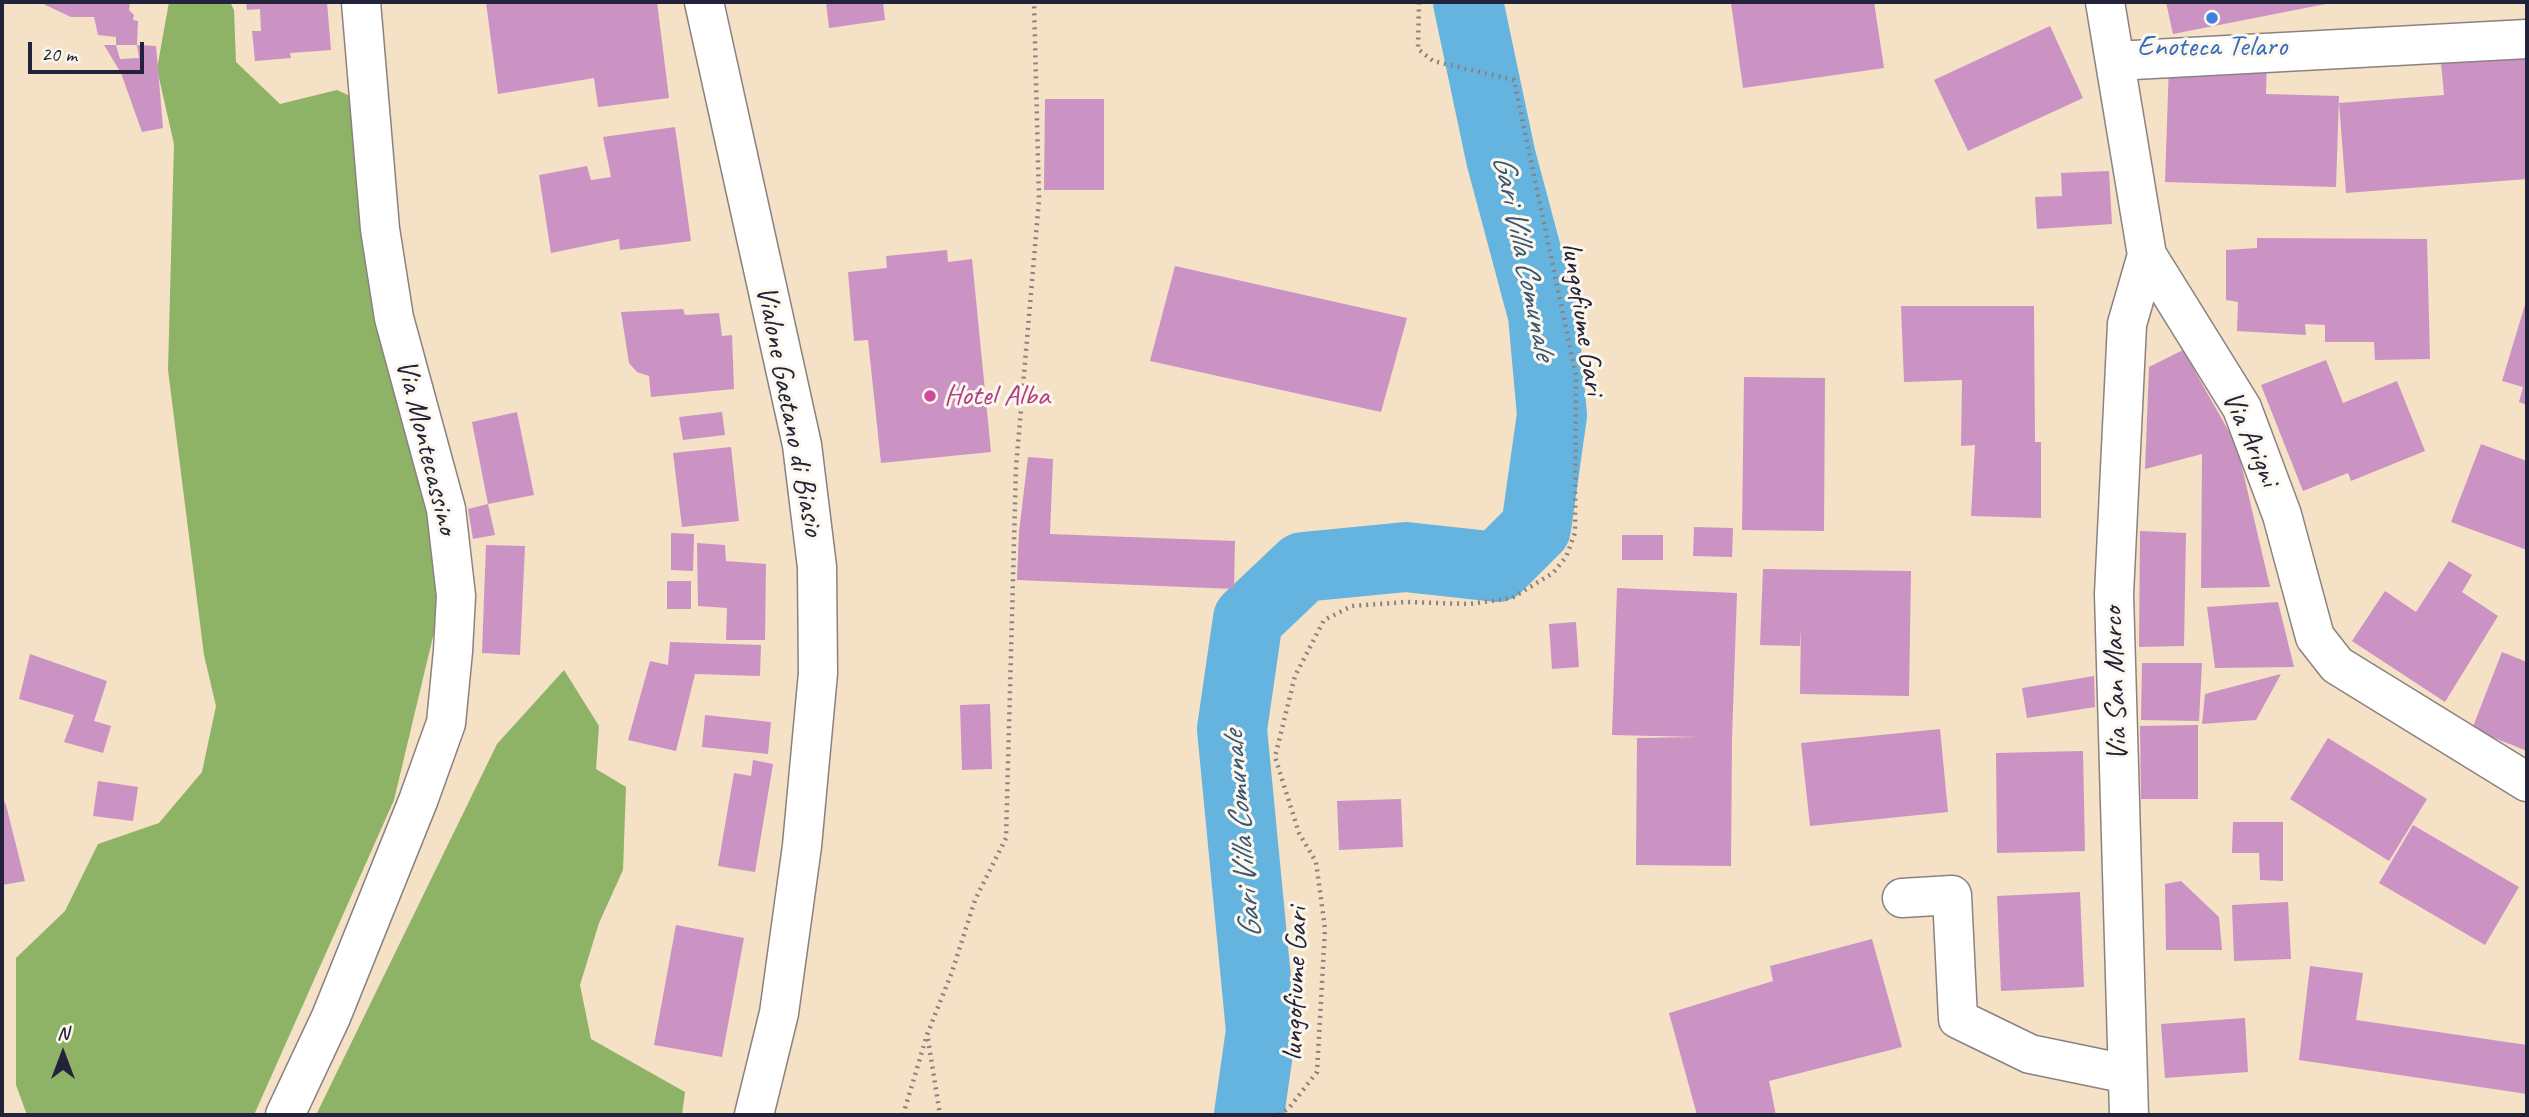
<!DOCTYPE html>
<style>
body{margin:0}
#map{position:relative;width:2529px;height:1117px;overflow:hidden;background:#f4e1c6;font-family:Caveat,sans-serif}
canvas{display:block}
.frame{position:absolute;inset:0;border:4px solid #22223b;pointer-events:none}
.north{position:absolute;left:28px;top:1019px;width:70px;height:70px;-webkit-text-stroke:5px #fbf7ec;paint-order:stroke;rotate:0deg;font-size:19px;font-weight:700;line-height:28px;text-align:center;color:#22223b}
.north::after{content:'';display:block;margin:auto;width:24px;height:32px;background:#22223b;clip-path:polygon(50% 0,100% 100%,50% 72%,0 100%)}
.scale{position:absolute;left:28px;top:42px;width:116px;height:32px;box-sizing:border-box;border:4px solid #22223b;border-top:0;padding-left:9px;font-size:21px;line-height:24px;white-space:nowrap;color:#22223b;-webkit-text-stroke:5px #fbf7ec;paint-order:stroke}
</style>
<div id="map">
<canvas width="2529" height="1117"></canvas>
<div class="frame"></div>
<div class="north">N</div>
<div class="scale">20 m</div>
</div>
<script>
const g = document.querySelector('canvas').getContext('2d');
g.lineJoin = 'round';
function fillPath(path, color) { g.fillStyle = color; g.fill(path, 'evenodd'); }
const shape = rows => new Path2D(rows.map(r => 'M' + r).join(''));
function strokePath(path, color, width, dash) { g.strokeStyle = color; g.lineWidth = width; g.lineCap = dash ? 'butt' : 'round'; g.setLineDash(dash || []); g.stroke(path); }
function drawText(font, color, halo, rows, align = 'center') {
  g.font = font + ' Caveat,sans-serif'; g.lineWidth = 6; g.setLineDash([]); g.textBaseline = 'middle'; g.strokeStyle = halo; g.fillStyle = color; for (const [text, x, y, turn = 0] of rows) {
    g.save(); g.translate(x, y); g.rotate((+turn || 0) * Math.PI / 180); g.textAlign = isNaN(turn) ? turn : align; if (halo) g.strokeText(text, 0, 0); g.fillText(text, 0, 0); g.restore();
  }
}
const forest = shape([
 [169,2,230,2,234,10,236,62,280,104,337,90,369,105,451,561,394,800,254,1115,27,1115,16,1085,16,958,65,911,98,844,159,823,202,772,216,706,204,655,168,370,174,144,157,69],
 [564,670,599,726,596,769,626,787,623,870,599,923,580,985,591,1039,685,1092,682,1115,316,1115,497,744]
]);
const river = shape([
 [1249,1115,1261,1031,1232,729,1248,619,1303,567,1406,557,1497,567,1536,528,1552,415,1543,315,1501,158,1468,2]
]);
const building = shape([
 [39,2,130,2,129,10,134,15,133,20,138,21,137,45,116,45,116,37,98,35,94,17,71,17],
 [246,2,327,2,331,50,290,53,291,58,255,61,252,31,261,31,260,9,247,10],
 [486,2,657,2,669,98,598,107,594,78,498,94],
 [826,2,883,2,885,20,829,28],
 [1874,2,1884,68,1743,88,1731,3],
 [2166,2,2331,2,2331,3,2173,34],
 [2050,26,2083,98,1968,151,1934,80],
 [104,45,116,45,120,59,139,58,137,45,156,46,163,128,142,132,121,73],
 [2527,57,2527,179,2346,193,2339,103,2444,95,2441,63],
 [2267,59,2266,94,2339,96,2336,187,2165,182,2169,64],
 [1045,99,1104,99,1104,190,1044,190],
 [675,127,691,241,620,250,619,239,551,253,539,175,587,166,591,180,611,177,603,137],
 [2109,171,2112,224,2037,229,2035,197,2062,196,2061,173],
 [2257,238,2427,239,2430,359,2375,360,2374,342,2325,342,2325,325,2305,324,2306,335,2237,331,2238,302,2226,300,2226,250,2257,248],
 [947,250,948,262,972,259,991,452,881,463,868,340,854,341,848,272,887,268,886,256],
 [1175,266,1407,318,1381,412,1150,361],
 [2527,298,2527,405,2519,402,2523,387,2502,381],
 [1901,306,2034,306,2035,442,2041,442,2041,518,1971,516,1975,445,1961,446,1962,380,1904,382],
 [683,309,685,315,719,313,722,336,732,335,734,389,651,397,649,376,637,372,629,363,621,312],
 [2183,350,2237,446,2270,587,2201,588,2202,454,2145,469,2149,367],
 [2326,360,2343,403,2397,381,2425,451,2351,481,2348,473,2303,491,2261,385],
 [1744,377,1825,378,1824,531,1742,530],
 [517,412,534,495,488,504,472,422],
 [722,412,725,435,683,440,679,417],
 [2481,444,2527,461,2527,550,2451,522],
 [731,447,739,521,682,527,673,453],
 [1028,457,1053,459,1050,534,1235,541,1234,589,1017,580,1019,532],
 [488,504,495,535,473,539,468,509],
 [1694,527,1733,528,1732,557,1693,556],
 [2140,531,2186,533,2184,646,2139,647],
 [671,533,694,534,693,571,671,570],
 [1622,535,1663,535,1663,560,1622,560],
 [697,543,725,545,726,561,766,564,765,640,726,640,727,608,698,606],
 [486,545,525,546,520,655,482,653],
 [2449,561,2472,575,2462,592,2498,616,2445,702,2352,641,2385,591,2416,612],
 [1763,569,1911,571,1909,696,1800,694,1801,627,1800,646,1760,645],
 [667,581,691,581,691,609,667,609],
 [1617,588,1737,593,1732,738,1731,866,1636,865,1637,738,1698,737,1612,735],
 [2278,602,2294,667,2215,668,2207,607],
 [1576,622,1579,667,1552,669,1549,624],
 [670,642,761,645,760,676,695,674,676,751,628,740,650,661,668,665],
 [2502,652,2527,662,2527,751,2472,729],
 [30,654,107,681,94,721,111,726,103,753,64,742,74,715,19,699],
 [2142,663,2202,663,2199,721,2141,720],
 [2281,674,2256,720,2202,724,2205,694],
 [2094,676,2095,707,2027,718,2022,688],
 [990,704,992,769,962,770,960,705],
 [705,715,771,722,768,754,702,747],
 [2198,725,2198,799,2141,799,2140,726],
 [1940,729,1948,812,1810,826,1801,743],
 [2328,738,2427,799,2389,861,2290,799],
 [2083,751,2085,851,1997,853,1996,753],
 [753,760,773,764,755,872,718,866,734,773,751,776],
 [98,781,138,787,133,821,93,816],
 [2,797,6,805,25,881,2,885],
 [1401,799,1403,847,1339,850,1337,801],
 [2233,822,2283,822,2283,881,2260,880,2259,853,2232,853],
 [2413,825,2519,887,2485,945,2379,883],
 [2181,881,2219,917,2222,950,2166,950,2165,884],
 [2080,892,2084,987,2001,991,1997,896],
 [2288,902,2291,959,2234,961,2232,905],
 [676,925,744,938,722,1057,654,1045],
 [1872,939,1902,1047,1769,1081,1776,1115,1697,1115,1669,1013,1773,981,1770,966],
 [2310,966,2363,973,2356,1020,2527,1045,2527,1094,2299,1060],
 [2245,1018,2248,1072,2165,1078,2161,1024]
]);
const path = shape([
 [928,1039,940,1115],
 [903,1115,927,1035,952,972,975,900,1006,838,1016,467,1039,200,1034,2],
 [1279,1115,1289,1108,1317,1072,1325,929,1316,862,1299,833,1275,757,1295,676,1324,620,1352,606,1406,602,1469,604,1512,598,1553,573,1566,557,1575,533,1576,376,1514,80,1433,61,1418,49,1419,2]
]);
const minor = shape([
 [704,2,802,445,817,567,818,673,802,846,779,1013,754,1115],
 [2105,2,2147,255,2242,408,2282,515,2315,637,2337,665,2527,782],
 [2115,61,2527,39],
 [1902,898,1952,895,1958,1019,2030,1054,2127,1074],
 [285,1115,331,1017,418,801,446,723,453,651,456,596,446,509,394,318,380,229,361,2],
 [2129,1115,2114,594,2127,324,2147,255]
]);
const markers = [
 [2212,18,7,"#3f7fe0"],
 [930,396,7,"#d1479c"]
];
const shopNames = [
 ["Enoteca Telaro",2212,47]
];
const streetNames = [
 ["lungofiume Gari",1582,319,81],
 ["Vialone Gaetano di Biasio",789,411,79],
 ["Via Arigni",2250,439,66],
 ["Via Montecassino",426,447,76],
 ["Via San Marco",2116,684,-92],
 ["lungofiume Gari",1296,984,-88]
];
const hotelNames = [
 ["Hotel Alba",944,396]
];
const waterNames = [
 ["Gari Villa Comunale",1523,257,78],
 ["Gari Villa Comunale",1243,835,-95]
];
fillPath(forest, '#8eb266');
strokePath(river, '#65b4df', 70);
fillPath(building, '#cb92c4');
strokePath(minor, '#8b8280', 41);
strokePath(path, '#8b8280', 4.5, [2, 5]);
strokePath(minor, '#fff', 38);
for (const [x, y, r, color] of markers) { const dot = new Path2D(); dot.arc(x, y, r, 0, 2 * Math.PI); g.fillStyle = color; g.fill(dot); strokePath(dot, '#fbf7ec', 2.5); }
drawText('30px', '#366cbe', '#fbf7ec', shopNames);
drawText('30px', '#22223b', '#fbf7ec', streetNames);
drawText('30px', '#b23c85', '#fbf7ec', hotelNames, 'left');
drawText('italic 32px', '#395574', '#fbf7ec', waterNames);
</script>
